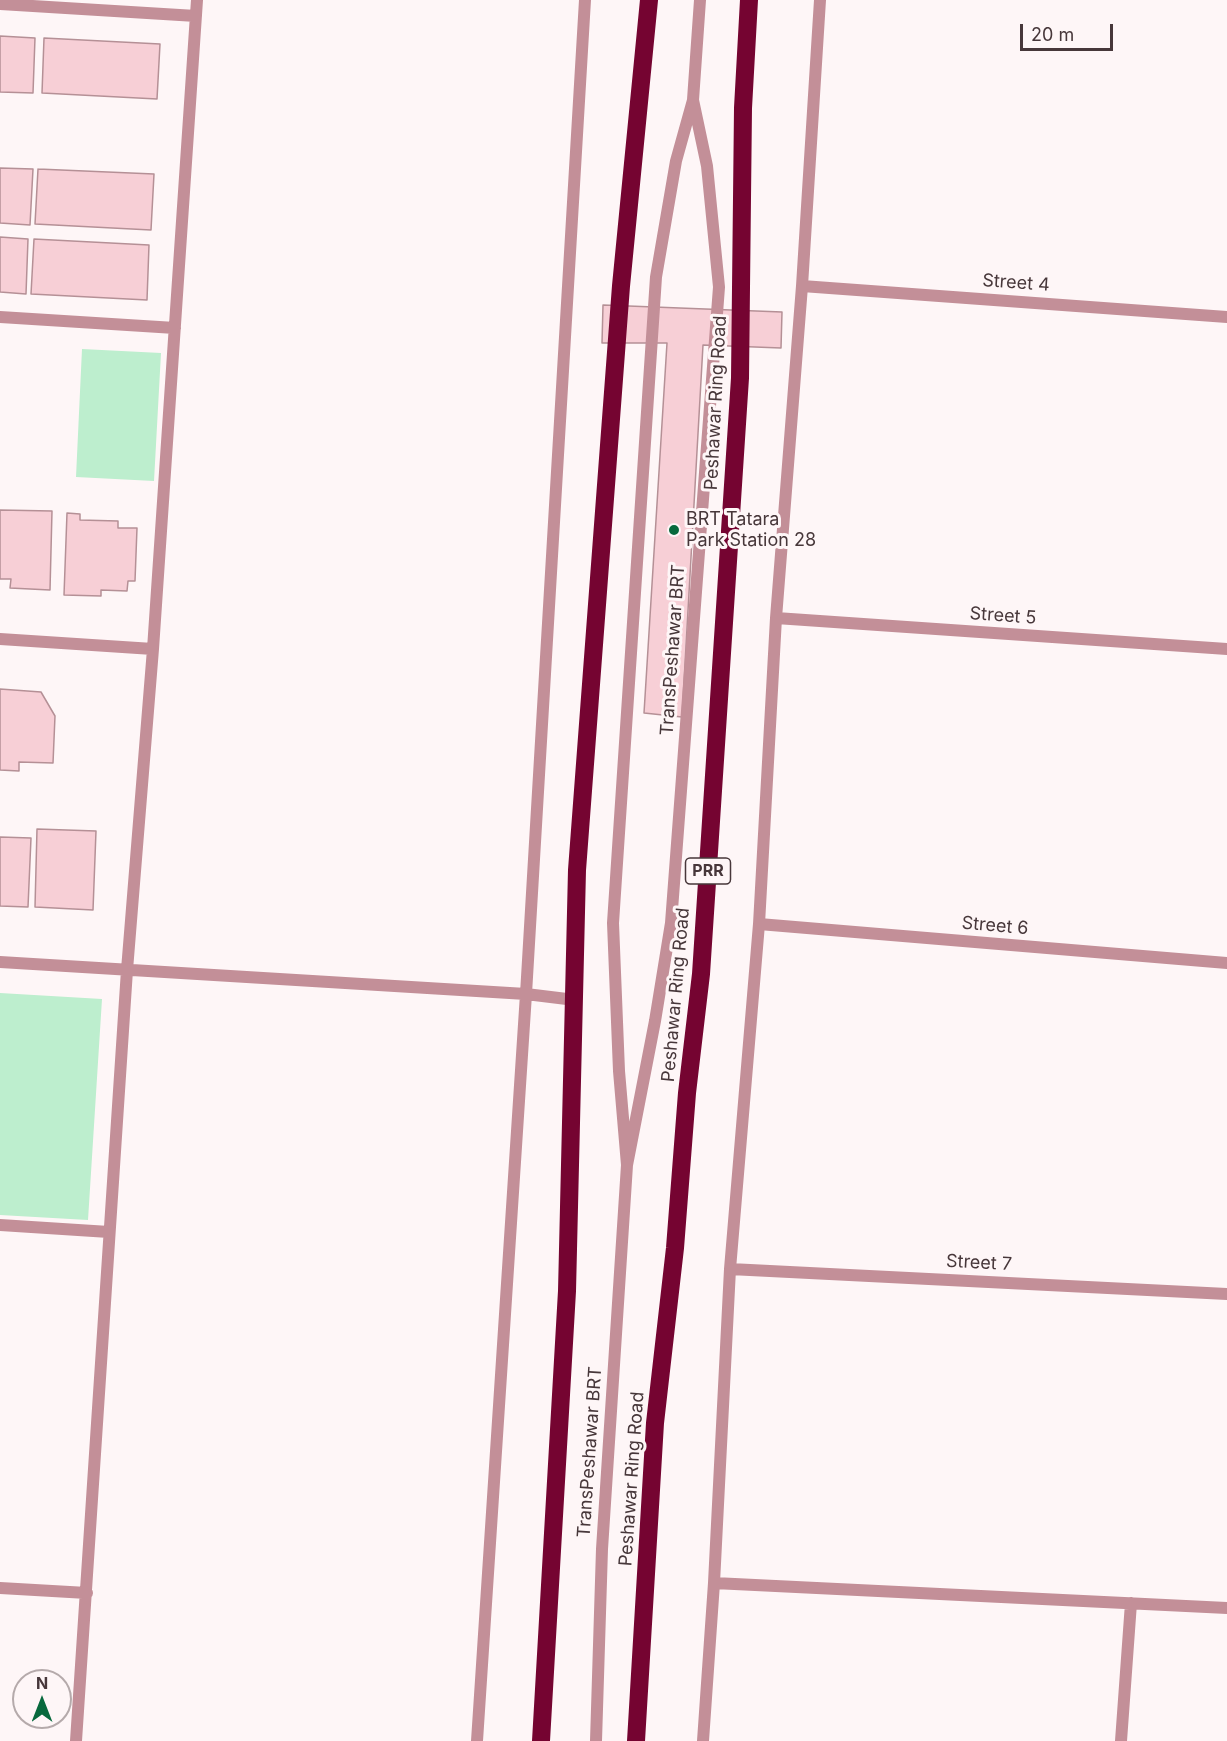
<!DOCTYPE html>
<html>
<head>
<meta charset="utf-8">
<style>
  body { margin:0 }
  #map { position:relative; width:1227px; height:1741px; overflow:hidden; background:#fef6f7; font-family:Inter,sans-serif }
  canvas { display:block }
  .north { position:absolute; left:12px; top:1669px; width:60px; height:60px; box-sizing:border-box; background:#fef6f7; border:2px solid #b5aaab; border-radius:50%; rotate:0deg; font-size:16px; font-weight:700; line-height:24px; text-align:center; color:#47373a }
  .north::after { content:''; display:block; margin:auto; width:21px; height:27px; background:#08693d; clip-path:polygon(50% 0,100% 100%,50% 72%,0 100%) }
  .scale { position:absolute; left:1020px; top:24px; width:93px; height:27px; box-sizing:border-box; border:3px solid #47373a; border-top:0; padding-left:8px; font-size:18px; line-height:21px; white-space:nowrap; color:#47373a; -webkit-text-stroke:4px #fef6f7; paint-order:stroke }
</style>
</head>
<body>
<div id="map">
<canvas width="1227" height="1741"></canvas>
<div class="north">N</div>
<div class="scale">20 m</div>
</div>
<script>
const context = document.querySelector('canvas').getContext('2d');
context.lineJoin = 'round';
function fillPath(path, color) { context.fillStyle = color; context.fill(path, 'evenodd'); }
const poly = rows => new Path2D(rows.map(r => 'M' + r).join(''));
function stroke(path, color, width, dash) { context.strokeStyle = color; context.lineWidth = width; context.lineCap = dash ? 'butt' : 'round'; context.setLineDash(dash || []); context.stroke(path); }
function write(font, color, halo, rows, align = 'center') {
  context.font = font + ' Inter,sans-serif'; context.lineWidth = 6; context.setLineDash([]); context.textBaseline = 'middle'; context.strokeStyle = halo; context.fillStyle = color; for (const [text, x, y, turn = 0] of rows) {
    context.save(); context.translate(x, y); context.rotate((+turn || 0) * Math.PI / 180); context.textAlign = isNaN(turn) ? turn : align; if (halo) context.strokeText(text, 0, 0); context.fillText(text, 0, 0); context.restore();
  }
}
fillPath(poly([
  [82,349,161,353,154,481,76,477],
  [0,993,102,999,88,1220,0,1215]
]), '#bdeece');
const building = poly([
  [0,36,35,38,33,93,0,92,0,36],
  [44,38,160,44,157,99,42,93,44,38],
  [0,168,33,169,30,225,0,223,0,168],
  [38,169,154,174,151,230,35,224,38,169],
  [0,237,28,239,26,294,0,292,0,237],
  [34,239,149,245,147,300,31,294,34,239],
  [603,305,782,312,781,348,703,345,682,717,644,713,667,343,602,343,603,305],
  [0,510,52,511,50,590,10,588,11,579,0,579,0,510],
  [67,513,80,514,80,520,118,521,118,528,137,528,135,581,128,581,127,591,101,590,101,596,64,595,67,513],
  [0,689,41,692,55,716,53,763,19,762,19,771,0,770,0,689],
  [37,829,96,831,93,910,35,907,37,829],
  [0,837,31,838,28,907,0,906,0,837]
]);
fillPath(building, '#f7cfd6');
stroke(building, '#b59096', 1.5);
stroke(poly([
  [693,100,707,166,719,287,671,923,655,1021,627,1165,619,1071,613,923,656,277,676,161,693,100,700,0],
  [596,1741,602,1549,627,1165]
]), '#c38f98', 12);
stroke(poly([
  [0,4,196,16],
  [802,286,1227,317],
  [0,317,175,328],
  [776,618,1227,649],
  [0,639,153,649],
  [759,924,1227,963],
  [0,962,526,994,575,1000],
  [0,1225,109,1232],
  [730,1269,1227,1294],
  [714,1583,1227,1608],
  [0,1588,87,1593],
  [76,1741,127,970,153,649,197,0],
  [477,1741,526,994,585,0],
  [703,1741,714,1583,730,1269,759,924,776,618,802,286,820,0],
  [1121,1741,1131,1603]
]), '#c38f98', 12);
stroke(poly([
  [541,1741,567,1291,577,870,621,286,649,0],
  [636,1741,655,1423,675,1248,687,1093,701,974,740,378,743,108,749,0]
]), '#750431', 18);
for (const [x, y, r, color] of [
  [674,530,6,"#08693d"]
]) { const dot = new Path2D(); dot.arc(x, y, r, 0, 2 * Math.PI); context.fillStyle = color; context.fill(dot); stroke(dot, '#fef6f7', 2); }
for (const [x, y, w] of [
  [708,871,45]
]) { const box = new Path2D(); box.roundRect(x - w / 2, y - 13, w, 26, 4.5); context.fillStyle = '#fef6f7'; context.fill(box); stroke(box, '#47373a', 1.5); }
write('bold 16px', '#47373a', null, [
  ["PRR",708,871]
]);
write('18px', '#47373a', '#fef6f7', [
  ["Street 4",1016,283,4],
  ["Peshawar Ring Road",716,403,-87],
  ["Street 5",1003,616,4],
  ["TransPeshawar BRT",673,650,-86],
  ["Street 6",995,926,5],
  ["Peshawar Ring Road",676,995,-85],
  ["Street 7",979,1263,3],
  ["TransPeshawar BRT",590,1452,-86],
  ["Peshawar Ring Road",632,1479,-86]
]);
write('18px', '#47373a', '#fef6f7', [
  ["BRT Tatara",686,520],
  ["Park Station 28",686,541]
], 'left');
</script>
</body>
</html>
